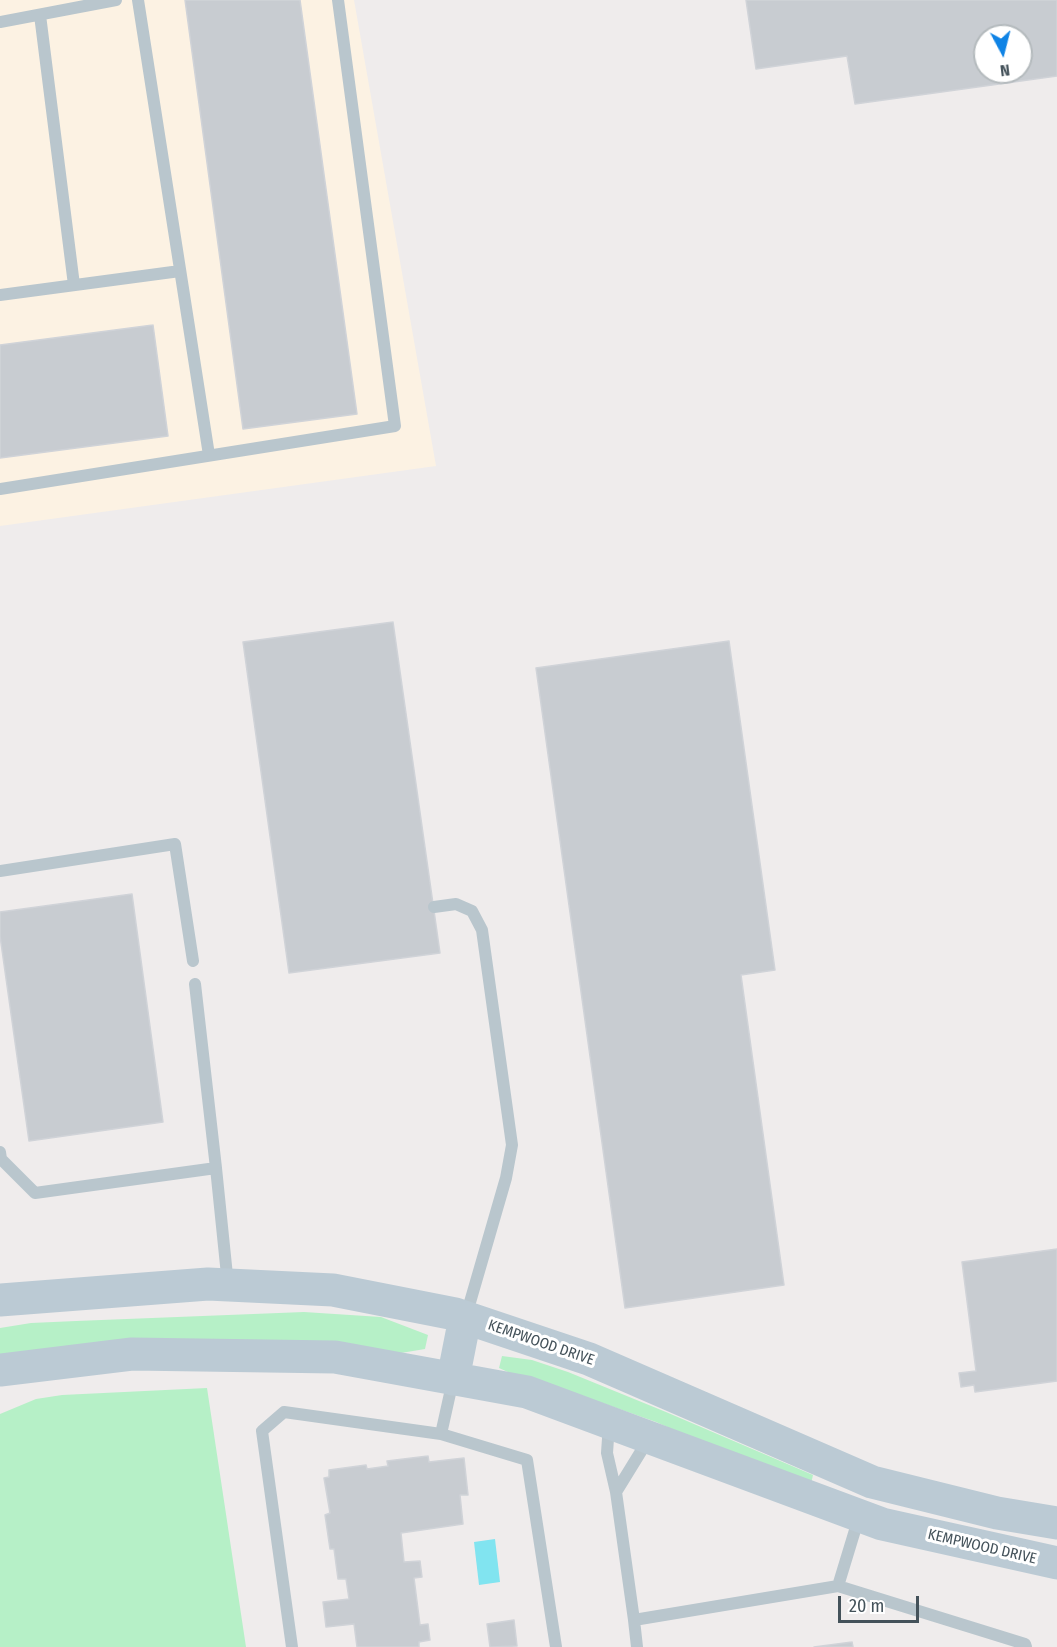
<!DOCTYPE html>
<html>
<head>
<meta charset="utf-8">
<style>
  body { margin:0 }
  #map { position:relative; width:1057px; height:1647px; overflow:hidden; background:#efecec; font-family:"Fira Sans Condensed",sans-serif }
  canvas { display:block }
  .north { position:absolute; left:973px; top:24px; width:60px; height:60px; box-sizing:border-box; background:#fff; border:2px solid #b4babd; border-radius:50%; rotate:173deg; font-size:16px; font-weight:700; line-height:24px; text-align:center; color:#44525a }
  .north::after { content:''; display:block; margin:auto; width:21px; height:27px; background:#0f83e5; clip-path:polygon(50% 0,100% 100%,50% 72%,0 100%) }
  .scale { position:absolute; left:838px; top:1596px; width:81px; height:27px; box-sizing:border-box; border:3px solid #44525a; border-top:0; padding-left:8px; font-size:18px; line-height:21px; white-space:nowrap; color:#44525a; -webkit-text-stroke:4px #fff; paint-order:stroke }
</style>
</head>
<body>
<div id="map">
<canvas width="1057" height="1647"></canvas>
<div class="north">N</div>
<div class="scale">20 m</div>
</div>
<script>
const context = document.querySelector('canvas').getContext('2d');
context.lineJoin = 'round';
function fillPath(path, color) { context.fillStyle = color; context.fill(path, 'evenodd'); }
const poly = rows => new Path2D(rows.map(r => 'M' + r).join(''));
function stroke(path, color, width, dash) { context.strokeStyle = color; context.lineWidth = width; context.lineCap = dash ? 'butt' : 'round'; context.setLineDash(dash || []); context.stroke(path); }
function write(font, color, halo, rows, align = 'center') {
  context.font = font + ' "Fira Sans Condensed",sans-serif'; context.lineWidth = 6; context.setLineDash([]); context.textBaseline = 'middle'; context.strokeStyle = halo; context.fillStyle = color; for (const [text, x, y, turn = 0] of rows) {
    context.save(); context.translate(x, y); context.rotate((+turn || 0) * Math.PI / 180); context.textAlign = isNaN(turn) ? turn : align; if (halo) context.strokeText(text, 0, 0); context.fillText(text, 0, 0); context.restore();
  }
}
fillPath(poly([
  [0,0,354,0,436,466,0,526]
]), '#fcf2e3');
fillPath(poly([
  [304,1312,381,1317,428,1335,425,1349,401,1353,0,1356,0,1328,31,1323,76,1321],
  [502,1356,532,1360,568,1372,666,1412,813,1475,811,1484,734,1457,656,1422,588,1398,532,1383,499,1368],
  [207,1388,246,1647,0,1647,0,1414,36,1399,62,1395]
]), '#b6f0c7');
fillPath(poly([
  [495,1539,500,1582,479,1585,474,1542]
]), '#81e4f0');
const building = poly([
  [185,0,300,0,357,414,243,429,185,0],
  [746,0,1057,0,1057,76,855,104,847,56,756,69,746,0],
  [985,36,1021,36,1021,72,985,72,985,36],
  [153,325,168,436,0,458,0,345,153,325],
  [393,622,440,953,289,973,243,642,393,622],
  [729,641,775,970,741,975,784,1285,625,1308,536,668,729,641],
  [132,894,163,1122,29,1141,0,936,0,912,132,894],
  [1057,1249,1057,1381,975,1392,974,1385,961,1387,959,1373,976,1371,962,1262,1057,1249],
  [428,1456,429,1462,464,1458,468,1495,460,1495,463,1524,401,1533,404,1562,420,1561,422,1577,414,1578,420,1625,428,1624,430,1640,419,1642,419,1647,357,1647,354,1624,326,1627,323,1602,349,1599,346,1579,338,1579,334,1549,330,1549,325,1515,330,1513,324,1478,329,1477,329,1470,366,1465,367,1469,388,1466,387,1461,428,1456],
  [514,1620,517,1646,490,1647,487,1624,514,1620],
  [852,1642,853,1647,814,1647,852,1642]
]);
fillPath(building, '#c8ccd1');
stroke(building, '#d0d3d8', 1.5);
stroke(poly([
  [138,0,209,455],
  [40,15,74,285],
  [0,22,116,0],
  [0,295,180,271],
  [0,489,395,426,338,0],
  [0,871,175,844,193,961],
  [434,907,456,904,472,911,482,930,512,1145,506,1178,466,1316],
  [195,984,216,1168],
  [0,1152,1,1159,35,1193,216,1168,228,1285],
  [609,1424,607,1453,616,1492,634,1620,838,1586,859,1517],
  [441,1434,453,1380],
  [616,1492,648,1440],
  [838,1586,1025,1644,1026,1647],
  [634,1620,637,1647],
  [292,1647,262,1431,284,1412,441,1434,527,1460,556,1647]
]), '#b9c6cd', 12);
stroke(poly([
  [0,1300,208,1284,333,1290,455,1314,589,1359,872,1482,997,1513,1057,1523],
  [0,1370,132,1354,335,1357,527,1392,882,1524,1057,1563],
  [453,1379,465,1318]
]), '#bbcad4', 33);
write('15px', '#44525a', '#fff', [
  ["KEMPWOOD DRIVE",541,1343,19],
  ["KEMPWOOD DRIVE",982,1547,13]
]);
</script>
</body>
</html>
